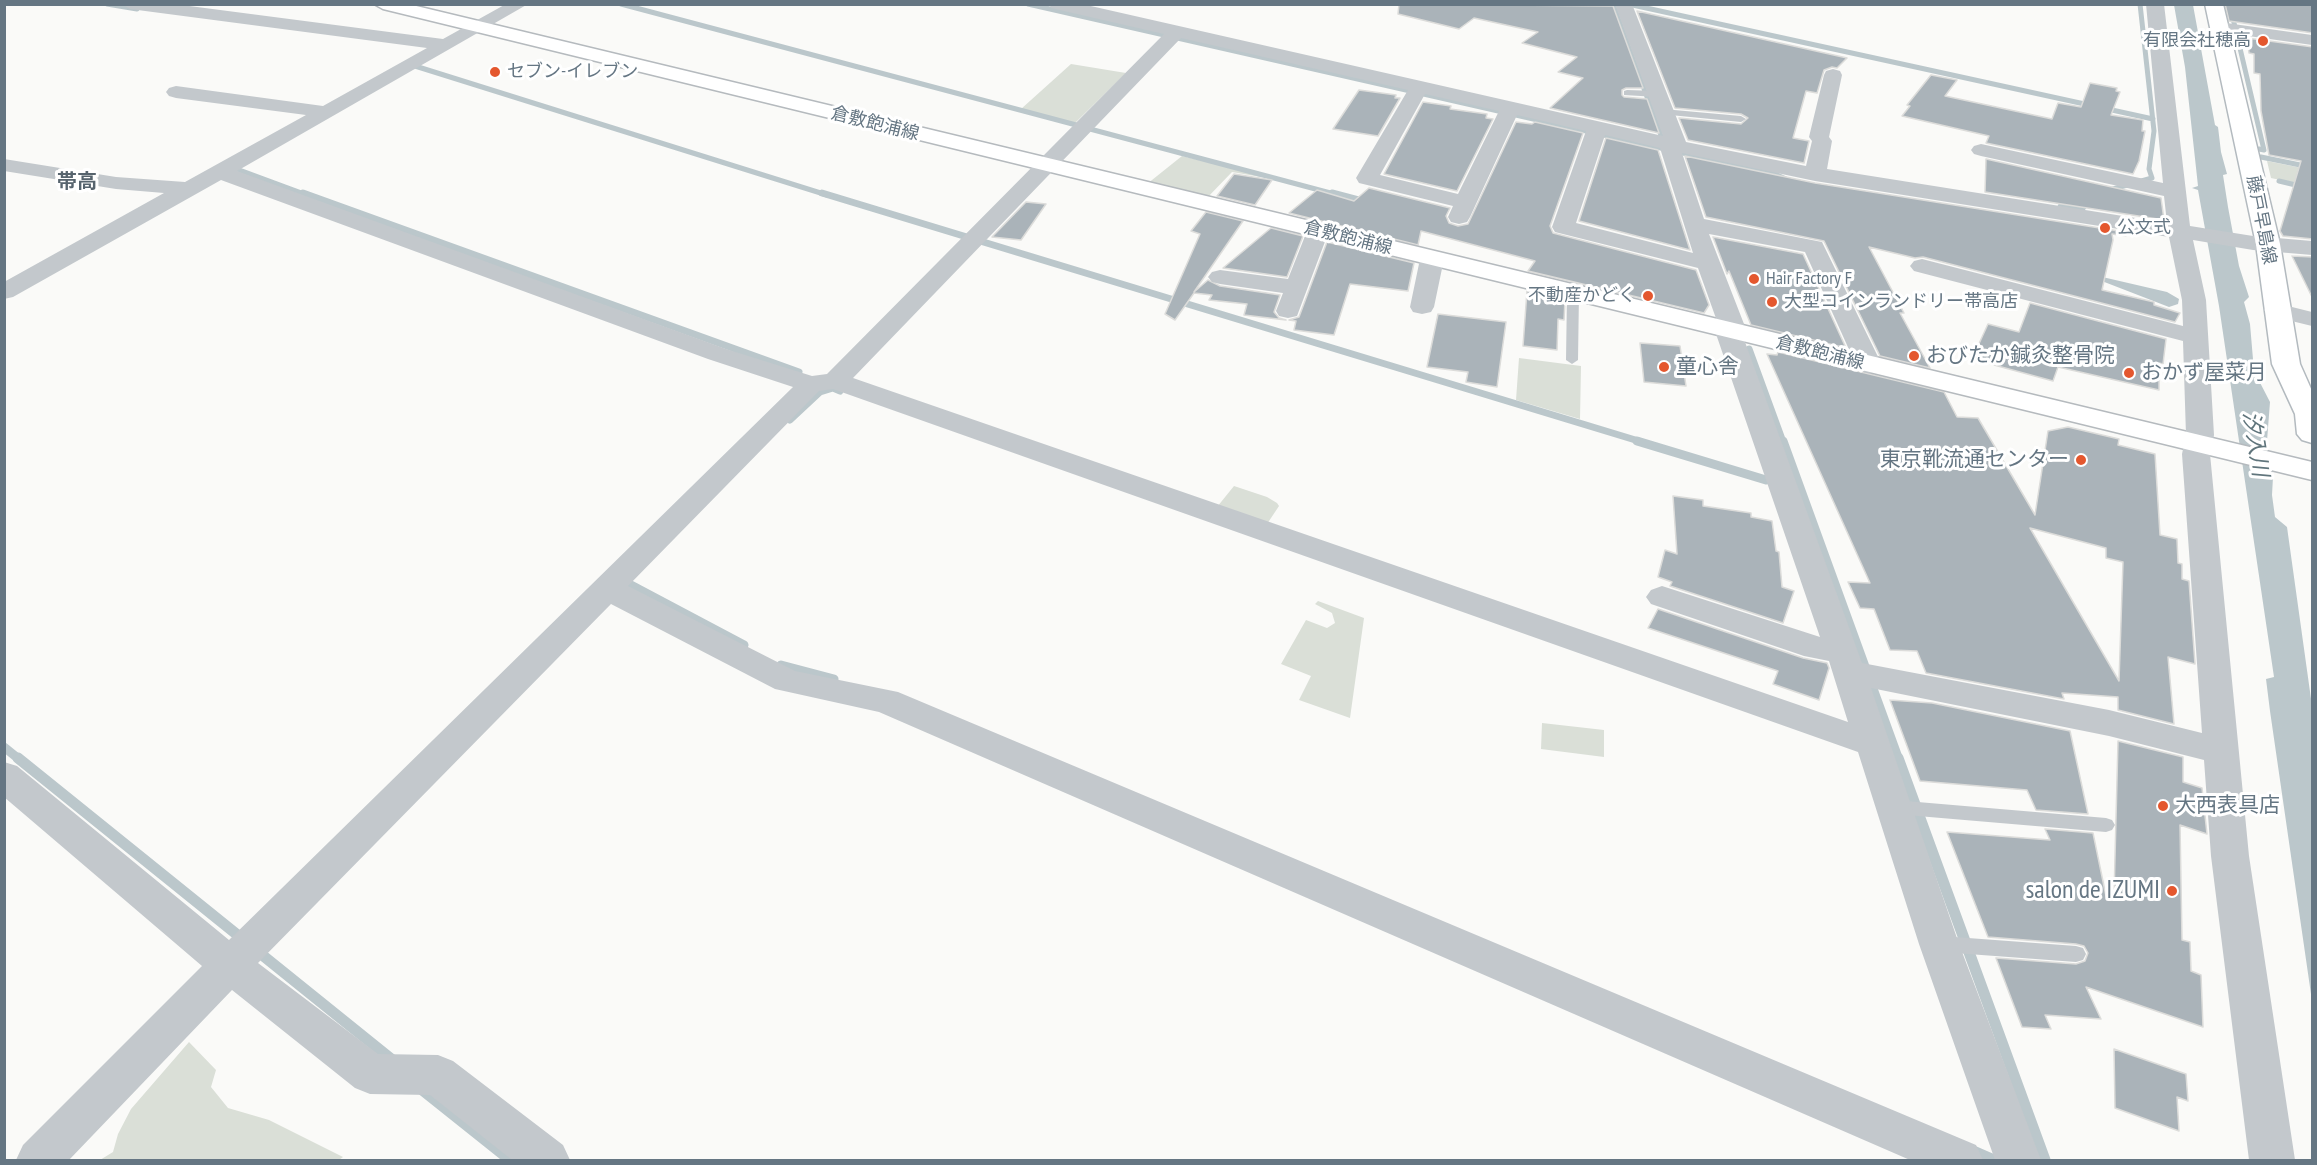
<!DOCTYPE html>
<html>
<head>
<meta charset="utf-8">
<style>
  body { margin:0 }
  #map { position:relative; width:2317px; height:1165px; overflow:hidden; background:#fafaf8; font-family:"PT Sans Narrow",sans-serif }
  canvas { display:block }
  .frame { position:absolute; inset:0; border:6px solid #657683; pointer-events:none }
</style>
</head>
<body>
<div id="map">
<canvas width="2317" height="1165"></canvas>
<div class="frame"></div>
</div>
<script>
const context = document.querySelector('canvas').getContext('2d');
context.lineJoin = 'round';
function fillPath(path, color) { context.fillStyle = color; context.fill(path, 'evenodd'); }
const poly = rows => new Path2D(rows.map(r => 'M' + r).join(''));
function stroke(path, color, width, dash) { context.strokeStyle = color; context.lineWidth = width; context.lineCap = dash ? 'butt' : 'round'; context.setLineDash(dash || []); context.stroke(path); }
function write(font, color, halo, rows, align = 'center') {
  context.font = font + ' "PT Sans Narrow","Noto Sans JP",sans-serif'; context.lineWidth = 6; context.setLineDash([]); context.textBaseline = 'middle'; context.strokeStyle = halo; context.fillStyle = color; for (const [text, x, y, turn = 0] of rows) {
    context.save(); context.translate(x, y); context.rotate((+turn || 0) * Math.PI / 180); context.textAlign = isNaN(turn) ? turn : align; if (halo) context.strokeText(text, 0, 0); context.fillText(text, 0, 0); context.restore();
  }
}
fillPath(poly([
  [1071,64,1126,73,1075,123,1021,109],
  [1182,156,1284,181,1232,172,1206,199,1147,184],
  [2267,161,2312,170,2312,187,2271,178],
  [1519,358,1581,366,1580,419,1516,400],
  [1234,486,1267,497,1277,503,1279,506,1267,524,1217,507],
  [1318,601,1364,618,1350,718,1299,700,1311,676,1281,664,1306,620,1327,628,1335,623,1332,613,1315,604],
  [1542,723,1604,730,1604,757,1541,749],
  [189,1042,216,1070,211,1087,228,1108,269,1120,343,1157,339,1160,100,1160,113,1152,118,1134,131,1109]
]), '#dadfd7');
fillPath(poly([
  [2174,5,2193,5,2215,125,2218,127,2221,152,2227,174,2223,175,2228,207,2239,266,2249,297,2244,302,2250,324,2254,371,2270,402,2267,441,2273,477,2272,495,2275,517,2287,527,2312,706,2312,1001,2270,711,2266,679,2274,677,2219,306,2198,190,2192,188,2198,186,2185,67],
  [2098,276,2167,292,2179,299,2178,304,2169,307,2094,278]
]), '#bbc7cb');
stroke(poly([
  [107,4,137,9],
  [621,4,1080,126],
  [1028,4,1775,174,1788,180],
  [1613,4,1662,138],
  [1628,4,2153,119],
  [2231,10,2264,150,2259,149],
  [415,66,827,195],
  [1090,129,1338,195],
  [2261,157,2310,167],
  [234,168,307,195],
  [2279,181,2304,187],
  [2106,191,2152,178,2149,169,2154,131,2140,4]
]), '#bbc7cb', 5);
stroke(poly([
  [303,193,799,372],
  [822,193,1642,442],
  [1332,193,1366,202],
  [2061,207,2082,208,2089,200],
  [1749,349,1783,442],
  [790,420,820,392,833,388,840,391]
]), '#bbc7cb', 7);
stroke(poly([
  [1637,441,1766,480],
  [1783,441,1899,760],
  [627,583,744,645],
  [781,665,834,679],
  [4,747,20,760]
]), '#bbc7cb', 9);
stroke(poly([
  [18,758,245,941],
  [1898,758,2045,1160],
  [256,950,395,1062],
  [421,1089,510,1160],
  [1971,1150,1994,1160,2005,1160]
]), '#bbc7cb', 11);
const building = poly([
  [1399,4,1613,6,1643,88,1626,88,1622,90,1622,95,1624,97,1647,99,1659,133,1550,108,1583,78,1558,72,1577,57,1522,43,1538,32,1474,18,1459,29,1398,14,1399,4],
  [2225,4,2313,4,2313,33,2229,21,2225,4],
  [1637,11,1847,58,1837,68,1832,67,1824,70,1817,93,1806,91,1793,138,1809,141,1804,163,1688,140,1679,118,1741,124,1748,118,1741,114,1675,108,1637,11],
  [2247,38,2313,47,2313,239,2283,236,2280,231,2301,161,2269,155,2261,111,2260,74,2254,73,2254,54,2249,53,2247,38],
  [1931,75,1957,80,1945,96,2052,119,2058,103,2081,107,2090,83,2117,88,2116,91,2120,92,2111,115,2143,120,2142,131,2145,131,2139,161,2133,174,1986,143,1989,136,1902,116,1910,106,1907,105,1931,75],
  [1359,90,1396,95,1395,98,1400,98,1378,136,1333,129,1359,90],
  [1423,102,1451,106,1450,109,1487,114,1486,118,1493,119,1457,191,1384,174,1423,102],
  [1516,122,1532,124,1535,122,1583,133,1550,226,1553,233,1696,270,1709,305,1704,313,1528,271,1535,261,1421,231,1418,245,1289,213,1317,190,1354,201,1369,188,1450,208,1446,216,1449,223,1458,226,1468,224,1516,122],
  [1606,138,1658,150,1690,250,1579,221,1606,138],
  [1685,156,1815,183,2125,232,2126,236,2112,234,2113,240,2102,290,2154,302,2154,305,2180,313,2175,322,1923,257,1915,258,1869,247,1904,313,1900,313,1930,368,1880,356,1824,241,1706,217,1685,156],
  [1986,159,2161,198,2164,220,1985,192,1986,159],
  [1234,174,1272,180,1255,205,1217,196,1234,174],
  [1026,202,1046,204,1021,240,992,237,1026,202],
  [1206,212,1243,221,1194,292,1208,280,1220,286,1280,295,1274,312,1279,318,1286,320,1244,315,1247,304,1209,300,1212,295,1194,293,1175,320,1165,314,1200,234,1191,231,1206,212],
  [1271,228,1303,236,1287,277,1223,268,1271,228],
  [1713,237,1803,254,1846,348,1751,325,1729,271,1727,274,1713,237],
  [1327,242,1414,263,1408,291,1350,284,1334,335,1294,330,1296,321,1289,320,1299,317,1327,242],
  [2292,256,2313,257,2313,299,2292,256],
  [1527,291,1565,300,1564,320,1558,319,1557,350,1523,346,1527,291],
  [2030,303,2166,339,2163,364,2159,363,2159,390,2058,367,2053,381,1972,359,1988,324,2019,332,2030,303],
  [1438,314,1506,322,1497,387,1466,382,1468,372,1427,367,1438,314],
  [1640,343,1680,346,1686,386,1644,382,1640,343],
  [1778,352,1944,392,1957,417,1978,418,2035,515,2048,431,2068,427,2119,439,2118,445,2155,454,2160,535,2177,539,2178,563,2182,564,2182,579,2189,581,2195,664,2168,657,2174,724,2118,710,2118,697,2062,693,2064,699,1926,673,1917,651,1890,650,1874,609,1860,608,1848,582,1870,583,1767,354,1777,355,1778,352],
  [2030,528,2106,548,2106,558,2123,562,2119,681,2030,528],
  [1673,496,1703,500,1703,506,1751,513,1751,517,1772,521,1776,551,1779,552,1782,587,1794,591,1783,623,1670,586,1672,582,1658,577,1665,550,1677,554,1673,496],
  [1658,609,1803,658,1827,663,1829,668,1819,700,1773,684,1778,671,1648,628,1658,609],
  [1890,700,1932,703,2070,731,2088,814,2036,810,2027,790,1920,781,1890,700],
  [2118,741,2183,757,2183,782,2202,788,2207,834,2180,825,2182,940,2190,942,2191,971,2201,975,2203,1027,2086,987,2101,1019,2045,1015,2051,1029,2022,1027,1996,958,2076,964,2085,961,2088,953,2084,946,2076,944,1988,937,1947,832,2050,840,2045,829,2093,833,2106,896,2114,896,2118,741],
  [2114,1049,2186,1074,2188,1101,2177,1097,2179,1131,2115,1108,2114,1049]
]);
fillPath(building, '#aab3b9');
stroke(building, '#dcdcda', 1.5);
const secondary = poly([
  [2205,4,2223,4,2280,244,2300,364,2312,391,2312,443,2302,440,2297,434,2295,414,2272,364,2256,244,2205,4]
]);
const primary = poly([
  [374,4,408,4,2312,462,2312,480,383,9,374,4]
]);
stroke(secondary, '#b3babf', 3);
stroke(primary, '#b5babe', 3);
fillPath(poly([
  [1627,90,1657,91,1662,94,1657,97,1624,95,1624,91,1627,90],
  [1663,109,1741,116,1746,119,1741,122,1660,114,1658,112,1663,109],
  [1573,290,1579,293,1578,360,1572,364,1566,360,1567,293,1573,290],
  [1894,800,2106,818,2112,820,2115,825,2112,830,2106,832,1894,814,1888,812,1885,807,1888,802,1894,800],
  [1941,936,2076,946,2083,948,2086,954,2083,960,2076,962,1941,952,1934,950,1931,944,1934,938,1941,936]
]), '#c3c8cc');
fillPath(poly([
  [122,4,174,4,443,39,506,4,528,4,237,171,726,349,812,376,827,374,1164,34,1051,8,1049,4,1082,4,1663,136,1615,4,1632,4,1686,142,1806,166,1812,141,1809,137,1824,75,1826,71,1833,69,1840,71,1842,75,1829,137,1832,141,1827,169,2167,223,2164,196,1981,156,1974,154,1971,150,1974,146,1981,144,2163,183,2146,4,2164,4,2190,226,2253,236,2312,241,2312,255,2253,250,2193,240,2206,300,2214,435,2210,454,2249,856,2295,1160,2249,1160,2211,856,2204,760,2109,736,1871,688,1959,944,2041,1160,1995,1160,1919,944,1858,752,833,389,819,391,628,586,795,671,898,692,1976,1145,1983,1160,1910,1160,879,712,775,689,611,604,258,963,378,1054,438,1055,453,1061,563,1145,570,1160,512,1160,430,1095,370,1094,355,1088,232,990,69,1160,16,1160,23,1145,202,966,4,797,4,762,17,766,229,940,793,387,708,359,221,180,13,297,4,299,4,282,164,193,116,189,4,171,4,159,116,177,185,182,306,115,176,98,169,96,166,92,169,88,176,86,323,106,427,48,130,9,122,4],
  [1181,38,1408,90,1356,178,1359,183,1453,206,1448,217,1451,222,1459,224,1467,222,1470,217,1517,115,1586,131,1552,227,1555,232,1698,268,1718,324,1715,331,1820,637,1662,586,1651,590,1646,597,1651,604,1804,656,1829,661,1848,722,853,378,1181,38],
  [1425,94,1499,111,1458,194,1380,175,1425,94],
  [1605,135,1660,148,1693,253,1576,223,1605,135],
  [1682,153,1815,181,2169,237,2182,300,2183,326,1922,259,1914,261,1910,266,1914,271,2183,341,2186,435,2182,454,2202,733,2109,710,1862,663,1741,331,1744,324,1709,234,1805,252,1856,365,1860,371,1869,373,1878,371,1882,365,1822,242,1704,219,1682,153],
  [2219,22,2312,35,2312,45,2213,31,2210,27,2213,23,2219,22],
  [1318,224,1326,226,1329,231,1297,316,1288,318,1279,316,1276,311,1283,293,1220,284,1212,282,1208,277,1212,272,1220,270,1288,279,1307,231,1310,226,1318,224],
  [1432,252,1440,254,1444,259,1434,307,1431,312,1422,314,1413,312,1410,307,1420,259,1424,254,1432,252],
  [2276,303,2312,312,2312,326,2267,315,2264,310,2267,305,2276,303]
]), '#c3c8cc');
fillPath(secondary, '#fff');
fillPath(primary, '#fff');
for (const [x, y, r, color] of [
  [2263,41,6,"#e4572e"],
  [495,72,6,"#e4572e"],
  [2105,228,6,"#e4572e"],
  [1754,279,6,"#e4572e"],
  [1648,296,6,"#e4572e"],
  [1772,302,6,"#e4572e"],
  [1914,356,6,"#e4572e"],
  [1664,367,6,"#e4572e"],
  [2129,373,6,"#e4572e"],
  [2081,460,6,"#e4572e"],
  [2163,806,6,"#e4572e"],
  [2172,891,6,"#e4572e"]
]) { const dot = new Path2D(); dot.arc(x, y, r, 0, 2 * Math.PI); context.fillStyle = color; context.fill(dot); stroke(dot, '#fff', 2); }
write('18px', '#657683', '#fff', [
  ["有限会社穂高",2251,41,"right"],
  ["セブン-イレブン",507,72],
  ["公文式",2117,228],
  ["Hair Factory F",1766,279],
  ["不動産かどく",1636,296,"right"],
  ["大型コインランドリー帯高店",1784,302]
], 'left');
write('18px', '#657683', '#fff', [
  ["倉敷飽浦線",875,124,14],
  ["藤戸早島線",2261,220,79],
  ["倉敷飽浦線",1348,238,14],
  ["倉敷飽浦線",1820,353,14]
]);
write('bold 20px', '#57646e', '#fff', [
  ["帯高",77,182]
]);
write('21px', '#657683', '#fff', [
  ["おびたか鍼灸整骨院",1926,356],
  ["童心舎",1676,367],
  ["おかず屋菜月",2141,373],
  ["東京靴流通センター",2069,460,"right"],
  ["大西表具店",2175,806]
], 'left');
write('italic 22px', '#60757c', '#fff', [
  ["汐入川",2255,444,81]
]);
write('26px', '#657683', '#fff', [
  ["salon de IZUMI",2160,891]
], 'right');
</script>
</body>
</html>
